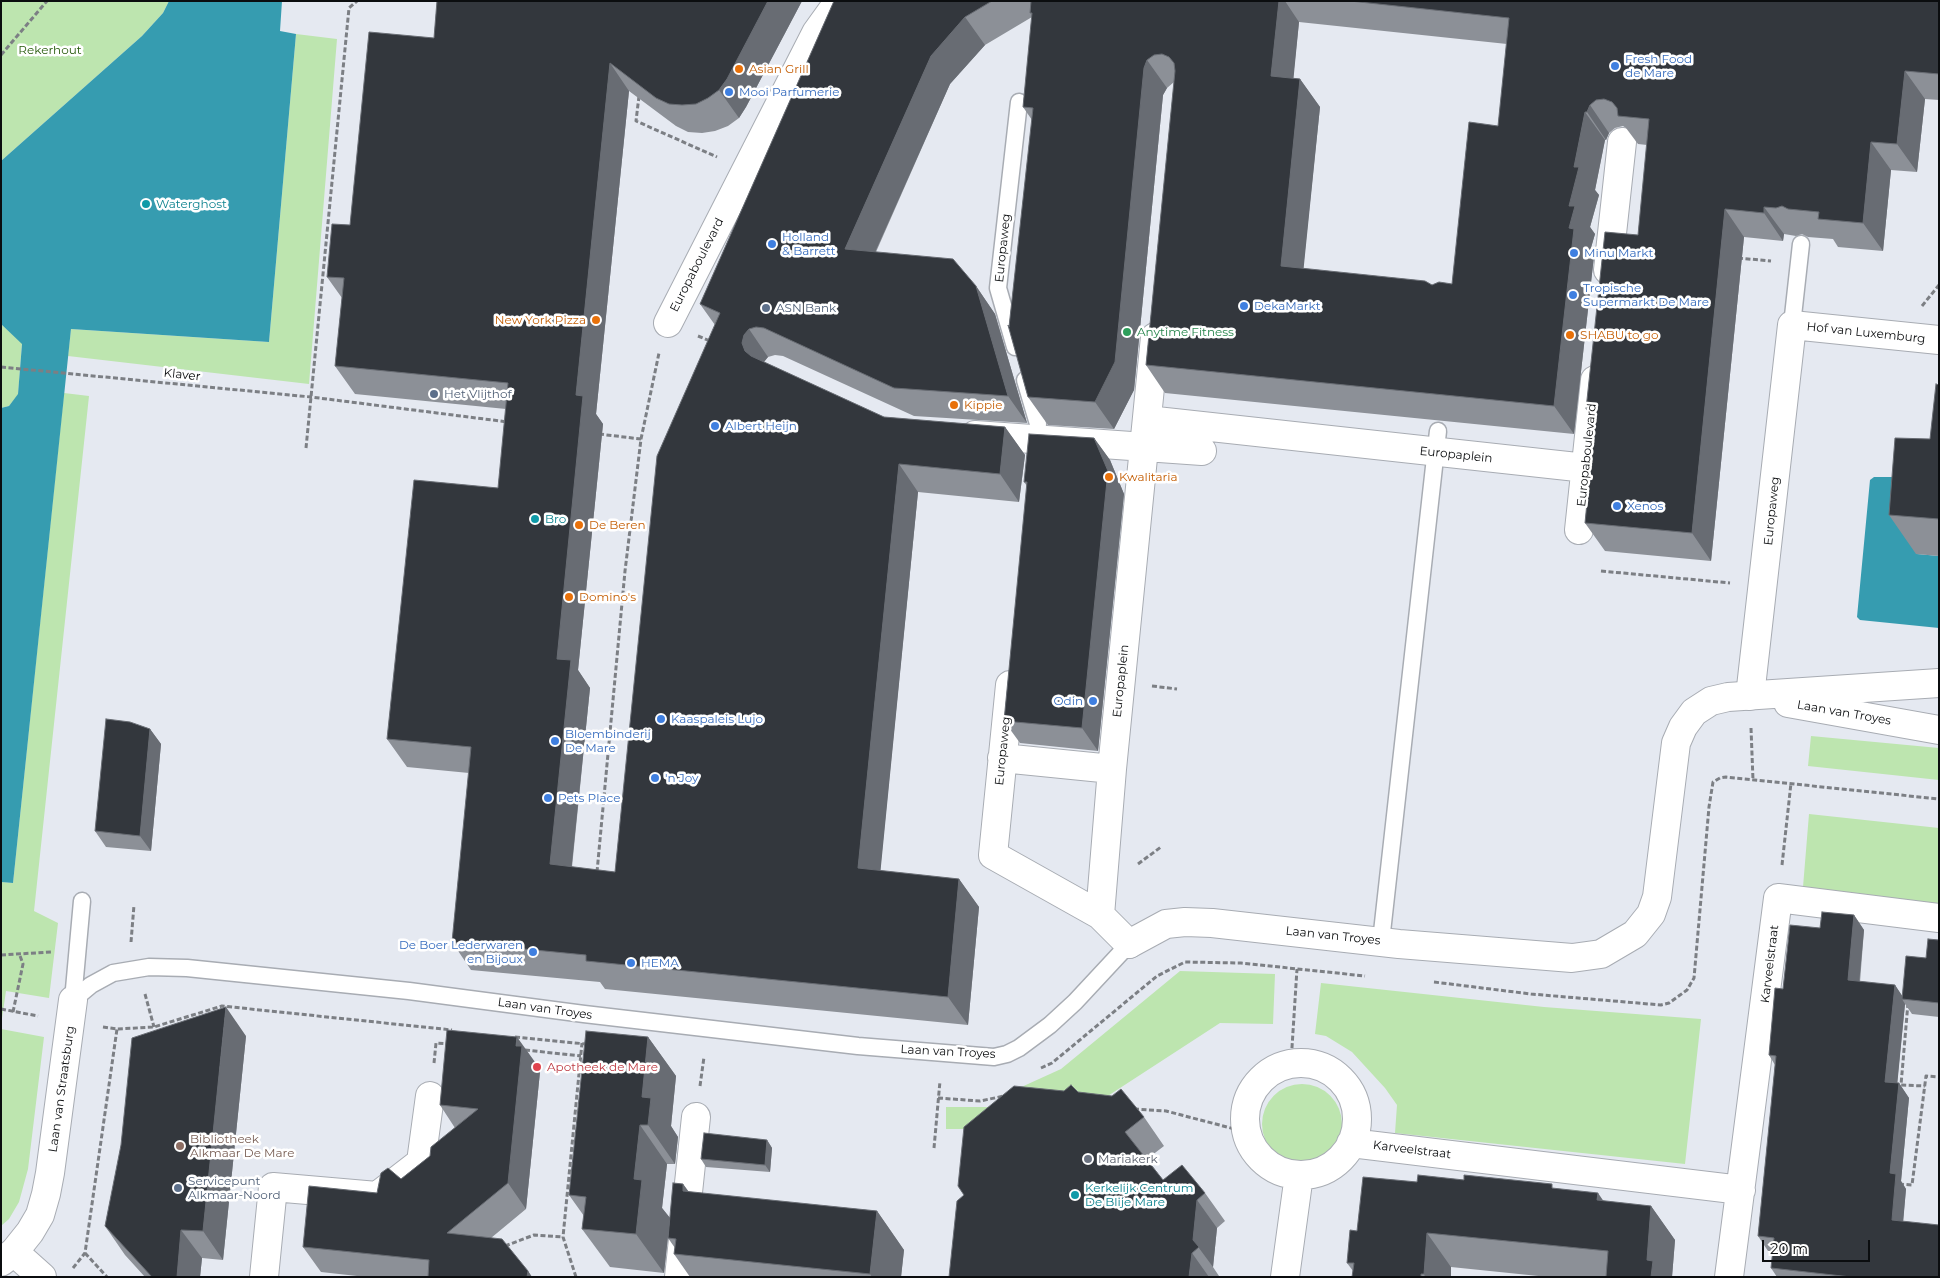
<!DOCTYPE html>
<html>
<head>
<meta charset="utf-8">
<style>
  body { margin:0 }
  #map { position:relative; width:1940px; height:1278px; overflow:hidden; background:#e5e9f1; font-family:Montserrat,sans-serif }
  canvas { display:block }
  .frame { position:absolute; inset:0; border:2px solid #0b0d0f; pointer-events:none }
  .scale { position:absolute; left:1762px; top:1240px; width:108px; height:22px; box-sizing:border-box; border:2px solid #0b0d0f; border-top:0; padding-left:6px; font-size:15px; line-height:18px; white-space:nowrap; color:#0b0d0f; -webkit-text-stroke:4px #fff; paint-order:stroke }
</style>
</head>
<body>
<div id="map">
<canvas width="1940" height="1278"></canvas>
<div class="frame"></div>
<div class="scale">20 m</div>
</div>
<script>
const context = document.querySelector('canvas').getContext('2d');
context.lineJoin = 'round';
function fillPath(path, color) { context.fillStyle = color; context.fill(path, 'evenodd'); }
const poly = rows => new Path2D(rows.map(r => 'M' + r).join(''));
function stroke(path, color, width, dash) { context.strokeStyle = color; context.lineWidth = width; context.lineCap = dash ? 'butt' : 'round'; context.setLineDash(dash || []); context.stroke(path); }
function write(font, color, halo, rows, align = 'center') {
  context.font = font + ' Montserrat,sans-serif'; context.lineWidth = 5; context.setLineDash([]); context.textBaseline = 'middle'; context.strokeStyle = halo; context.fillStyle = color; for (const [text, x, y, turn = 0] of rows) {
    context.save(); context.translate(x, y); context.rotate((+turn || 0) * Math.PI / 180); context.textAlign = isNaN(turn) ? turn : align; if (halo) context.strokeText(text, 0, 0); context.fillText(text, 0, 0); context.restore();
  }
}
fillPath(poly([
  [1,1,169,1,163,13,142,36,1,161],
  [296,34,337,39,309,384,68,356,71,329,269,342],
  [1,324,22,343,18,395,9,406,1,408],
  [64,393,89,396,34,911,58,923,49,998,6,991,1,1025,1,882,13,883],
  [1811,736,1939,748,1939,780,1808,766],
  [1809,814,1939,828,1939,906,1803,887],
  [1180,971,1275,974,1273,1024,1220,1023,1080,1114,1017,1089,1061,1069],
  [1321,983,1544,1007,1701,1019,1685,1164,1395,1133,1397,1105,1385,1088,1352,1052,1326,1036,1315,1034],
  [1,1029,44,1037,28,1169,19,1202,9,1219,1,1226],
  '1262 1124a40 40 0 1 1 80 0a40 40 0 1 1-80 0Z',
  [946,1107,990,1107,998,1129,946,1129]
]), '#bde5af');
fillPath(poly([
  [169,1,282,1,280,31,296,34,269,342,71,329,13,883,1,882,1,408,9,406,18,394,22,344,1,324,1,161,142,36,163,13],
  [1874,477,1922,477,1917,554,1939,556,1939,628,1860,620,1857,617,1870,480]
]), '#369cb0');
const lane = poly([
  [1792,325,1801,244],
  [1015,347,998,288,1019,102],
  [1025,380,1038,424,1036,446],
  [1381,941,1438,431],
  [73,1000,91,985,113,973,149,967,187,968,409,991,584,1014,858,1046,994,1057,1007,1054,1019,1048,1050,1025,1075,1002,1129,944],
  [73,1000,82,901]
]);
const street = poly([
  [1608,270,1622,142],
  [668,323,816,33,839,1],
  [1147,420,1586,468],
  [975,435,1202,451],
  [1579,530,1595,380],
  [1010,685,993,855,1100,915,1129,944],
  [1750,696,1792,325,1939,340],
  [1002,758,1112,769],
  [1100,915,1112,769,1155,337],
  '1245 1119a56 56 0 1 1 112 0a56 56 0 1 1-112 0Z',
  [1351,1143,1741,1190],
  [14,1252,42,1277],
  [264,1277,273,1187,377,1196,421,1162,430,1096],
  [679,1277,696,1117],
  [1285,1277,1299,1175],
  [1729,1277,1778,898,1939,918]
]);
const secondary = poly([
  [1788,703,1939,730],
  [1129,944,1166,924,1185,922,1212,923,1399,944,1572,958,1601,954,1635,934,1651,914,1657,897,1676,743,1683,727,1694,712,1711,701,1728,697,1939,683],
  [1,1262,14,1252,30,1232,40,1215,46,1194,50,1173,73,1000]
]);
stroke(lane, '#a8acb3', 19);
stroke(street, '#a8acb3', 30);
stroke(secondary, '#a8acb3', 30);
stroke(poly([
  [1,55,47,1],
  [639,96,636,121,717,157],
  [1738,258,1771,261],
  [1922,306,1939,285],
  [698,336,710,341],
  [1,367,311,397,508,422],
  [599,434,641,439],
  [306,448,349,8,357,1],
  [1601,571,1730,583],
  [1152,686,1177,689],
  [1751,728,1753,780],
  [1138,864,1161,847],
  [1782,865,1791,783],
  [597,872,625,571,641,439,659,353],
  [131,942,134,905],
  [1,955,51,952],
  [1434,982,1531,994,1661,1005,1669,1003,1687,990,1694,978,1709,807,1713,782,1720,778,1726,777,1939,799],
  [145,994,154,1027],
  [1908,1003,1901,1085,1925,1086],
  [1,1009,38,1016],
  [13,1012,23,964,19,953],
  [103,1027,117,1029,154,1027,222,1006,452,1030],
  [515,1037,586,1044],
  [525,1050,581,1056],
  [434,1063,436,1043,449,1044],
  [1291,1063,1297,969],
  [1041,1068,1052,1063,1157,976,1185,962,1241,963,1365,976],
  [700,1086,704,1057],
  [938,1098,980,1101,1004,1096],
  [1134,1109,1166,1111,1246,1132],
  [934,1148,940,1081],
  [1899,1184,1912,1185,1926,1076,1939,1077],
  [505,1246,534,1235,563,1237],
  [85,1253,107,1277],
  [73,1268,85,1253,117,1029],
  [576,1277,563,1237,582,1043]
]), '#7c7f84', 3, [5, 2.5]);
stroke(lane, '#fff', 16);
stroke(street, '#fff', 28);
stroke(secondary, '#fff', 28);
fillPath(poly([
  [437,1,802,1,746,107,739,118,728,126,715,131,702,133,688,132,676,126,629,91,596,414,603,424,578,670,590,688,572,867,615,872,715,325,700,304,834,1,1939,1,1939,100,1925,99,1917,172,1891,170,1883,251,1838,247,1833,239,1808,237,1802,234,1796,236,1784,234,1783,241,1744,237,1711,561,1605,551,1585,523,1595,423,1586,409,1638,235,1647,145,1638,144,1626,128,1623,126,1615,128,1609,133,1606,140,1605,140,1595,190,1599,195,1590,227,1595,234,1590,251,1594,256,1574,434,1165,393,1146,365,1174,82,1167,88,1163,95,1134,390,1114,429,1048,425,1028,397,1009,327,1032,120,1023,107,1032,17,985,45,950,84,876,252,976,286,995,314,1027,423,914,416,783,356,775,355,768,357,764,362,884,417,1005,427,1025,455,1019,502,918,492,880,871,959,879,979,907,968,1025,605,989,600,982,471,970,452,942,469,773,407,767,387,739,498,488,506,409,355,394,335,366,342,298,327,277,434,38],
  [1299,22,1507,44,1498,126,1452,284,1432,285,1303,269,1320,107,1300,79,1293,78],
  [1939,385,1939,556,1916,554,1889,515,1930,439],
  [1094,438,1110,460,1124,494,1098,751,1020,743,1004,721,1027,486,1024,482],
  [150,729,161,744,151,851,106,847,95,831],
  [1854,915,1864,930,1860,982,1895,985,1902,996,1926,958,1939,940,1939,1017,1912,1014,1905,1004,1897,1083,1899,1083,1909,1098,1901,1181,1906,1189,1903,1221,1939,1277,1777,1277,1771,1268,1773,1251,1768,1251,1758,1236,1775,1065,1769,1055,1783,989,1820,928],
  [246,1036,223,1260,202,1258,200,1277,145,1277,125,1255,105,1226],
  [648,1037,676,1076,671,1126,678,1137,675,1164,667,1164,662,1208,670,1218,664,1273,610,1267,582,1229,584,1216,569,1195],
  [535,1062,535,1064,540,1072,526,1209,491,1238,528,1271,532,1277,366,1277,321,1272,303,1247,377,1193,401,1179,430,1156,455,1128,440,1105],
  [1078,1092,1144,1117,1164,1146,1147,1159,1163,1180,1205,1193,1225,1221,1217,1228,1213,1267,1219,1276,1218,1277,949,1277,964,1195,958,1186],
  [767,1140,772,1148,770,1172,706,1167,701,1159],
  [1417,1182,1555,1189,1603,1201,1651,1206,1675,1240,1672,1277,1548,1277,1451,1267,1451,1277,1352,1277,1353,1271,1347,1263,1357,1231],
  [683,1184,689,1192,877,1211,904,1250,901,1277,690,1277,674,1254,675,1248,668,1238]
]), '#8c9097');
fillPath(poly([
  [768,1,802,1,746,107,739,118,719,90],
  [1279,1,1285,1,1299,22,1291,104,1271,76],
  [965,17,985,45,950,84,864,277,845,249,931,56],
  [1147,60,1167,88,1163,95,1134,390,1114,429,1095,402,1144,68],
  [610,63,629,91,596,414,603,424,578,670,590,688,569,892,550,864,557,659,576,395],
  [1905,71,1925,99,1917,172,1897,144],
  [1300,79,1320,107,1301,294,1281,266],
  [1590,105,1609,133,1606,140,1587,112],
  [1585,112,1605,140,1595,190,1599,195,1590,227,1595,234,1590,251,1594,256,1574,434,1554,406,1569,228,1569,206,1574,167],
  [1871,142,1891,170,1883,251,1863,223],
  [1764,207,1784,234,1783,241,1764,213],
  [1725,209,1744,237,1711,561,1692,533],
  [976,286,995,314,1027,423,1008,396],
  [749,329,768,357,763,363,761,371,745,351,742,343,744,335],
  [1005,427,1025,455,1019,502,1000,474],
  [1094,438,1110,460,1124,494,1098,751,1082,728],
  [899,464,918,492,878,896,858,868],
  [150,729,161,744,151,851,140,836],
  [959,879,979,907,968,1025,948,997],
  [1854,915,1864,930,1858,995,1848,980],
  [1895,985,1905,1000,1902,999,1905,1004,1896,1097,1885,1082],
  [226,1007,246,1036,223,1260,203,1231],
  [517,1037,535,1062,535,1064,540,1072,526,1209,508,1183,516,1046],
  [648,1037,676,1076,671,1126,678,1137,675,1164,648,1125,642,1097],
  [1899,1083,1909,1098,1901,1181,1906,1189,1902,1235,1892,1220,1890,1173],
  [640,1125,667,1164,662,1208,670,1218,664,1273,636,1234,634,1179],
  [767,1140,772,1148,770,1172,765,1165],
  [683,1184,710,1222,683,1191],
  [1598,1193,1622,1228,1597,1200],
  [1197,1200,1217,1228,1213,1267,1193,1240],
  [1651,1206,1675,1240,1672,1277,1651,1277,1647,1260],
  [877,1211,904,1250,901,1277,872,1277,870,1274],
  [181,1230,202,1258,200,1277,177,1277],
  [1427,1233,1451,1267,1451,1277,1425,1277,1424,1274],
  [1192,1253,1209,1277,1189,1277],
  [528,1271,532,1277,527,1277]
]), '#686c73');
const building = poly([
  [437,1,768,1,727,79,719,90,708,98,696,104,682,105,669,104,656,98,610,63,576,395,583,396,557,659,571,660,550,864,615,872,657,456,720,313,700,304,834,1,992,1,965,17,931,56,845,249,953,259,976,286,1008,396,894,388,764,328,756,327,749,329,744,335,742,343,745,351,751,356,884,417,1005,427,1000,474,899,464,858,868,959,879,948,997,586,961,586,955,452,942,471,747,387,739,414,480,498,488,508,383,335,366,344,278,327,277,332,224,350,225,369,32,434,38,437,1],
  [1031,1,1279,1,1271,76,1300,79,1281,266,1425,281,1432,285,1439,282,1452,284,1469,122,1498,126,1509,18,1350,1,1939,1,1939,74,1905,71,1897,144,1871,142,1863,223,1818,219,1819,212,1788,209,1782,206,1776,208,1764,207,1764,213,1725,209,1692,533,1585,523,1596,410,1586,409,1605,232,1638,235,1649,119,1618,116,1617,108,1612,102,1604,99,1596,100,1590,105,1587,112,1585,112,1574,167,1579,167,1569,206,1575,206,1569,228,1574,229,1554,406,1146,365,1175,71,1174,63,1169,57,1162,54,1154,55,1147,60,1144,68,1115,362,1095,402,1028,397,1008,325,1009,327,1033,108,1023,107,1032,13,1030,13,1031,1],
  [1936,384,1939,385,1939,519,1889,515,1895,438,1930,439,1936,384],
  [1029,434,1094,438,1108,471,1082,728,1004,721,1027,482,1024,482,1029,434],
  [106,719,130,722,150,729,140,836,95,831,106,719],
  [1822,912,1854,915,1848,980,1895,985,1885,1082,1899,1083,1890,1173,1896,1174,1892,1220,1939,1225,1939,1277,1851,1277,1771,1268,1774,1238,1758,1236,1776,1056,1769,1055,1775,988,1783,989,1790,925,1820,928,1822,912],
  [1928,939,1939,940,1939,1003,1902,999,1906,956,1926,958,1928,939],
  [226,1007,203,1231,181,1230,177,1277,152,1277,105,1226,121,1145,132,1038,226,1007],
  [447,1030,517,1037,516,1046,522,1046,508,1183,447,1233,502,1239,528,1271,527,1277,428,1277,429,1260,303,1247,309,1186,377,1193,381,1173,388,1168,401,1179,430,1156,431,1147,478,1109,440,1105,447,1030],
  [586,1031,648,1037,642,1097,651,1098,648,1125,640,1125,634,1179,642,1180,636,1234,582,1229,586,1197,569,1195,586,1031],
  [1071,1085,1078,1092,1112,1096,1121,1089,1144,1117,1125,1132,1163,1180,1182,1165,1205,1193,1197,1200,1193,1240,1199,1247,1192,1253,1189,1277,949,1277,957,1201,964,1195,958,1186,964,1127,1014,1086,1064,1091,1071,1085],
  [704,1133,767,1140,765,1165,701,1159,704,1133],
  [1418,1175,1464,1180,1464,1175,1552,1184,1552,1188,1598,1193,1597,1200,1651,1206,1647,1260,1653,1261,1651,1277,1606,1277,1608,1251,1427,1233,1424,1274,1421,1274,1421,1277,1352,1277,1354,1263,1347,1263,1350,1230,1357,1231,1363,1177,1417,1182,1418,1175],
  [673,1183,683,1184,683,1191,877,1211,870,1274,674,1254,676,1239,668,1238,673,1183]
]);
fillPath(building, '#33373d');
stroke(building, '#686c73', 1);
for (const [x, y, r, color] of [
  [1615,66,5,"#3f7fe0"],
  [739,69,5,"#e8710a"],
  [729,92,5,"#3f7fe0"],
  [146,204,5,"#0f9aa8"],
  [772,244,5,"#3f7fe0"],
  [1574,253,5,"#3f7fe0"],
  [1573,295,5,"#3f7fe0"],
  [1244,306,5,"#3f7fe0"],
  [766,308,5,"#5c6f8a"],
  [596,320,5,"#e8710a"],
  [1127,332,5,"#2e9e5b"],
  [1570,335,5,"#e8710a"],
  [434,394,5,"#5c6f8a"],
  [954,405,5,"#e8710a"],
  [715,426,5,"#3f7fe0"],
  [1109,477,5,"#e8710a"],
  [1617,506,5,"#3f7fe0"],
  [535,519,5,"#0f9aa8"],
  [579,525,5,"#e8710a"],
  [569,597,5,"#e8710a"],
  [1093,701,5,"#3f7fe0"],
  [661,719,5,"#3f7fe0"],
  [555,741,5,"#3f7fe0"],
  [655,778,5,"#3f7fe0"],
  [548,798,5,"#3f7fe0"],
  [533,952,5,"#3f7fe0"],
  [631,963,5,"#3f7fe0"],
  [537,1067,5,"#e0444e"],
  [180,1146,5,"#8d6e63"],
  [1088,1159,5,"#6b7280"],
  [178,1188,5,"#5c6f8a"],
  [1075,1195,5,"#0f9aa8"]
]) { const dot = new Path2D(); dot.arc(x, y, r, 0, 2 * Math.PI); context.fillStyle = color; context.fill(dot); stroke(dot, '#fff', 2); }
write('12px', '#255909', '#fff', [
  ["Rekerhout",50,50]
]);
write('12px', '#366cbe', '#fff', [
  ["Fresh Food",1625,59],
  ["de Mare",1625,73],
  ["Mooi Parfumerie",739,92],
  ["Holland",782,237],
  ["& Barrett",782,251],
  ["Minu Markt",1584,253],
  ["Tropische",1583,288],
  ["Supermarkt De Mare",1583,302],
  ["DekaMarkt",1254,306],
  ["Albert Heijn",725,426],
  ["Xenos",1627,506],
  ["Odin",1083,701,"right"],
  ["Kaaspaleis Lujo",671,719],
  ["Bloembinderij",565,734],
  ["De Mare",565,748],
  ["'n Joy",665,778],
  ["Pets Place",558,798],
  ["De Boer Lederwaren",523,945,"right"],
  ["en Bijoux",523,959,"right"],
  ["HEMA",641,963]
], 'left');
write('12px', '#c56008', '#fff', [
  ["Asian Grill",749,69],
  ["New York Pizza",586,320,"right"],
  ["SHABU to go",1580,335],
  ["Kippie",964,405],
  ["Kwalitaria",1119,477],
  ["De Beren",589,525],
  ["Domino's",579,597]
], 'left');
write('12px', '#0d838f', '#fff', [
  ["Waterghost",156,204],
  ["Bro",545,519],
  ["Kerkelijk Centrum",1085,1188],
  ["De Blije Mare",1085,1202]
], 'left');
write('12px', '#0b0d0f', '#fff', [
  ["Europaweg",1003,248,-84],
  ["Europaboulevard",697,265,-63],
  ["Hof van Luxemburg",1866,333,6],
  ["Klaver",182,375,6],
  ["Europaplein",1456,455,6],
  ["Europaboulevard",1587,455,-84],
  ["Europaweg",1772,511,-84],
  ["Europaplein",1121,681,-84],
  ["Laan van Troyes",1844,713,10],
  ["Europaweg",1003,751,-84],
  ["Laan van Troyes",1333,936,6],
  ["Karveelstraat",1770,964,-83],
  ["Laan van Troyes",545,1009,8],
  ["Laan van Troyes",948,1052,3],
  ["Laan van Straatsburg",62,1089,-82],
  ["Karveelstraat",1412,1150,7]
]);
write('12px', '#4e5e75', '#fff', [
  ["ASN Bank",776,308],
  ["Het Vlijthof",444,394],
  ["Servicepunt",188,1181],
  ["Alkmaar-Noord",188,1195]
], 'left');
write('12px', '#27864d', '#fff', [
  ["Anytime Fitness",1137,332]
], 'left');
write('12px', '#be3a42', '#fff', [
  ["Apotheek de Mare",547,1067]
], 'left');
write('12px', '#785e54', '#fff', [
  ["Bibliotheek",190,1139],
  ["Alkmaar De Mare",190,1153]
], 'left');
write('12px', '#5b616d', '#fff', [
  ["Mariakerk",1098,1159]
], 'left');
</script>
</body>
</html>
